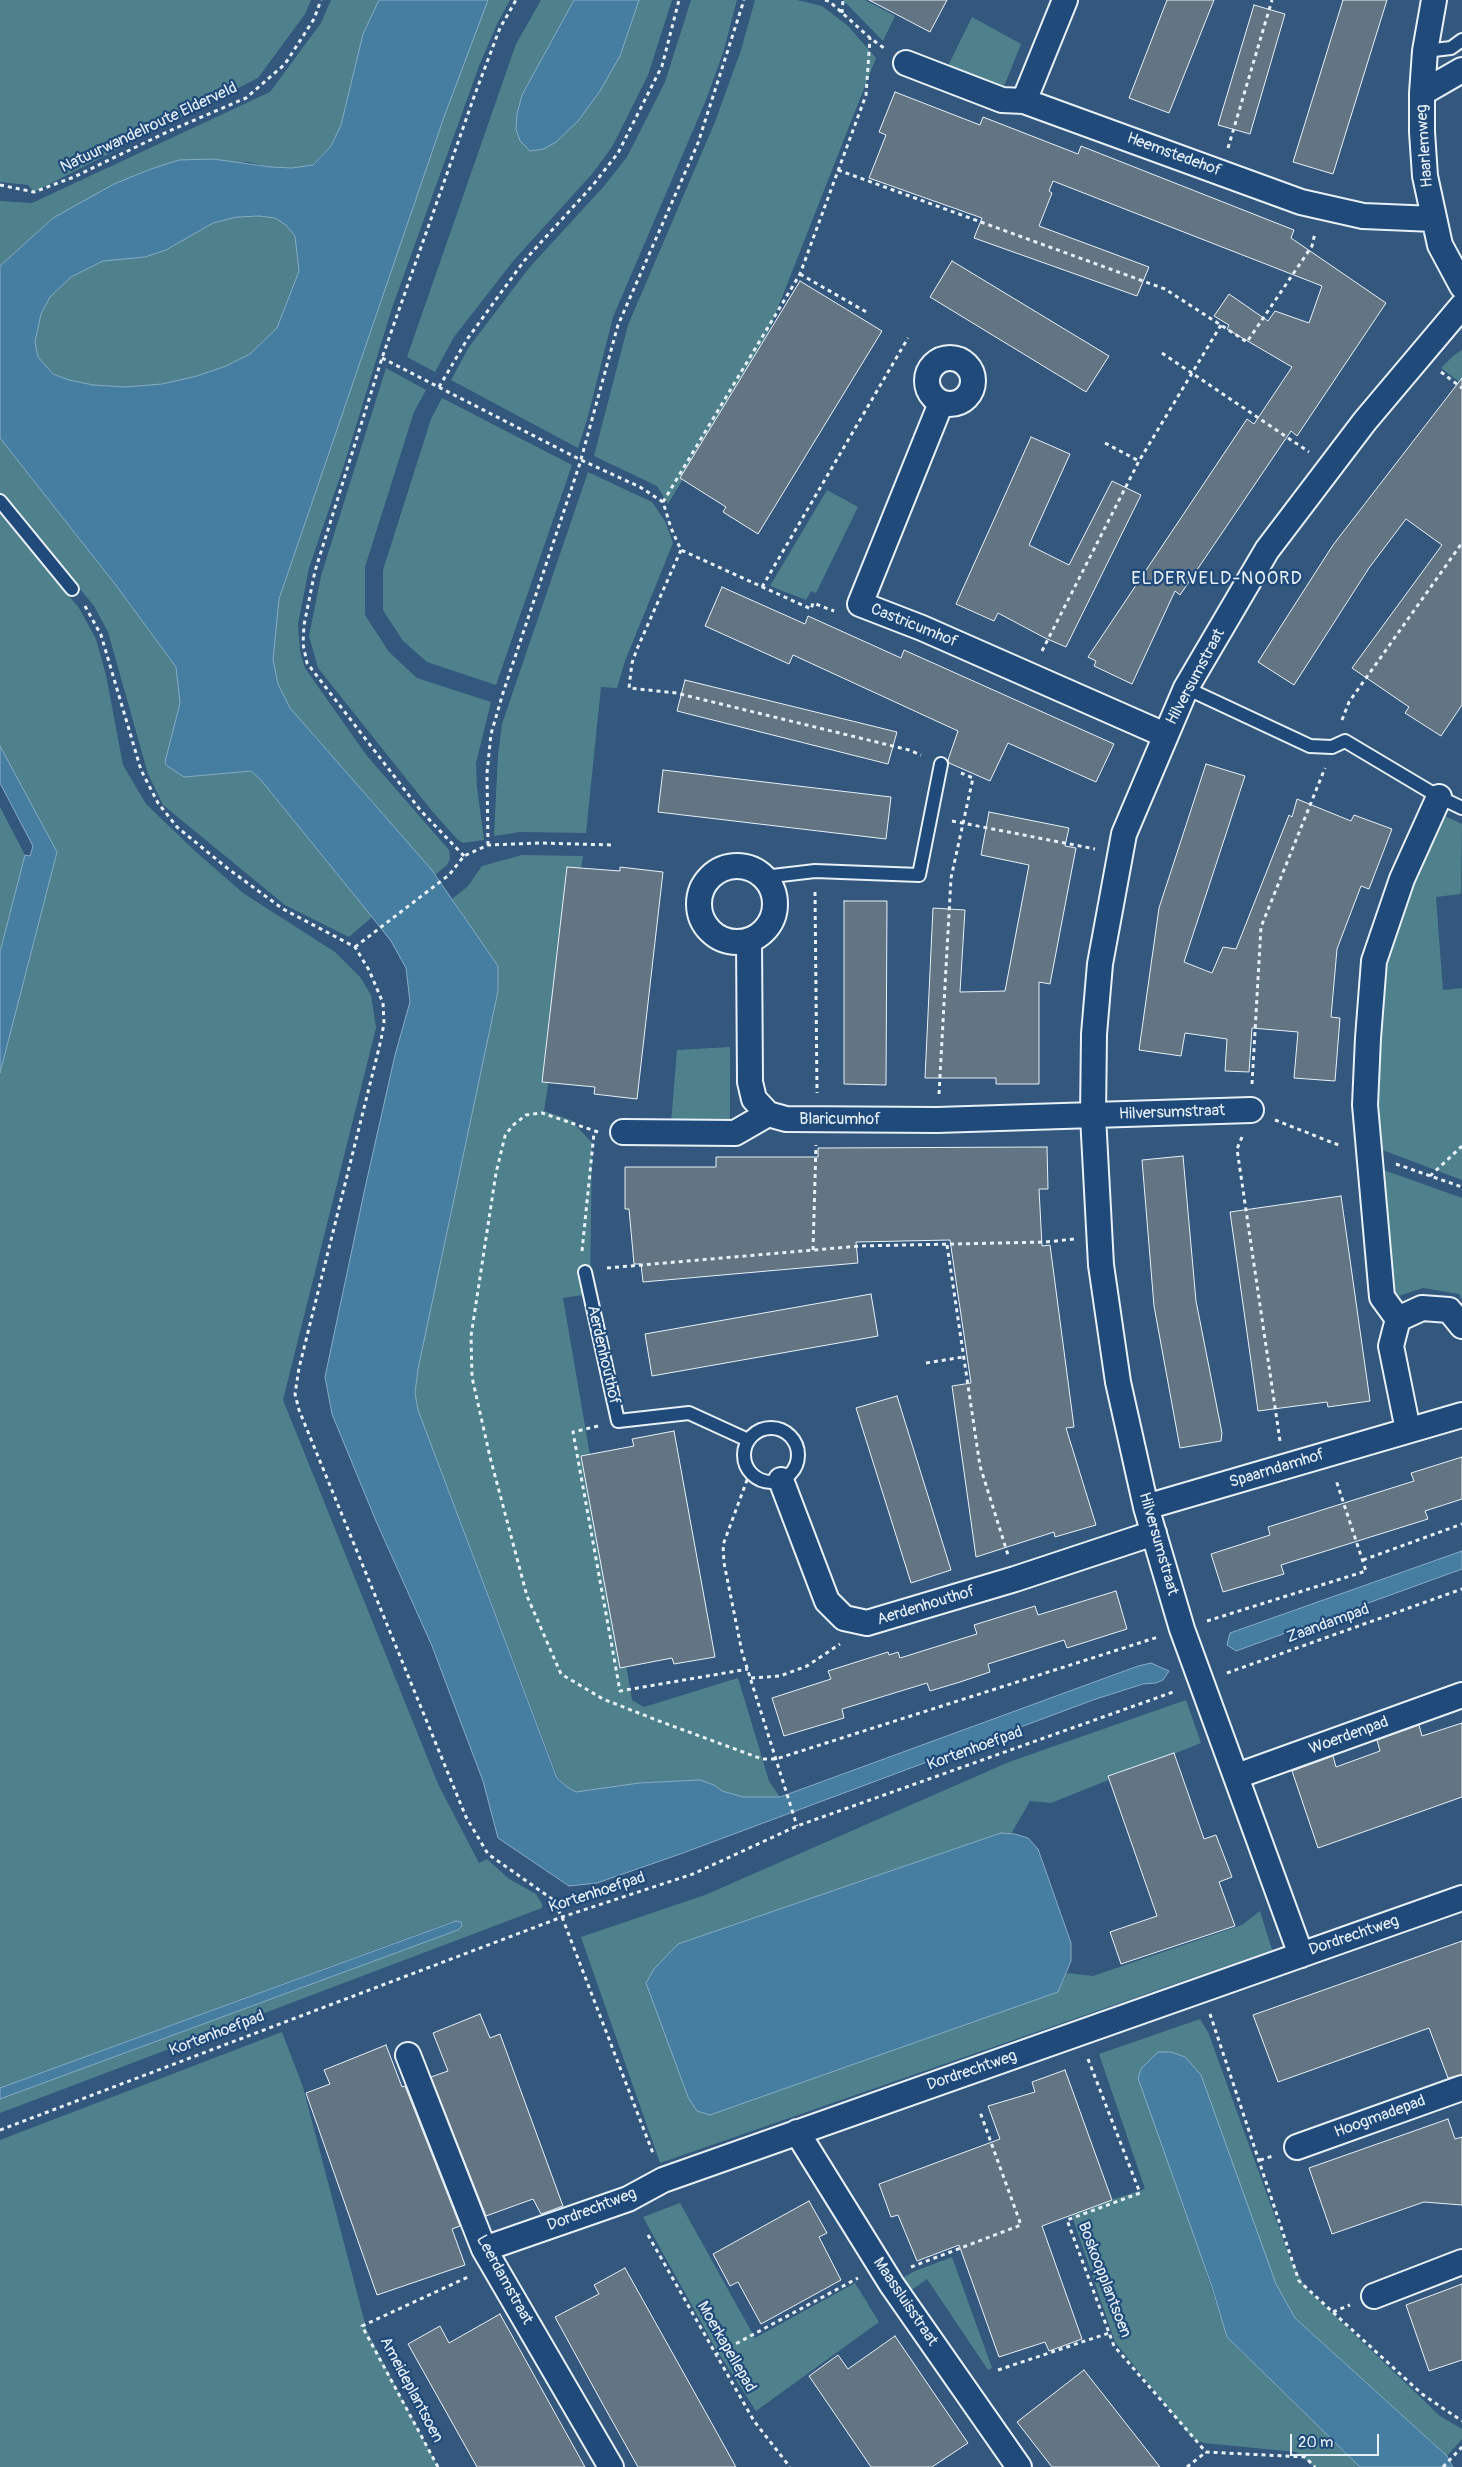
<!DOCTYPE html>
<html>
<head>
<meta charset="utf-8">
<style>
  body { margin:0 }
  #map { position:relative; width:1462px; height:2467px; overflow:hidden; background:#33577d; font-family:Pangolin,sans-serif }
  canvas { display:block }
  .scale { position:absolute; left:1290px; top:2434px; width:89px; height:22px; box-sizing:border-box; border:2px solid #e8f1f8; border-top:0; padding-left:6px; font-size:15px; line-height:18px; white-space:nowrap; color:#e8f1f8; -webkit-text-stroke:4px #1f4a7a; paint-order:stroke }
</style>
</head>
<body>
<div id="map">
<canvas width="1462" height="2467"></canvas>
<div class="scale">20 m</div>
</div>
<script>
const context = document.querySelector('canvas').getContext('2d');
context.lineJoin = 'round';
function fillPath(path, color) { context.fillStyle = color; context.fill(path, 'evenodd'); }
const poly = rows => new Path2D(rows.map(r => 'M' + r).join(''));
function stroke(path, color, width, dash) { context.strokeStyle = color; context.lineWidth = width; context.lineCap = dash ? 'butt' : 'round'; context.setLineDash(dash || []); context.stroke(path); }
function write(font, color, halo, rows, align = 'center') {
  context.font = font + ' Pangolin,sans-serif'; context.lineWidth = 4.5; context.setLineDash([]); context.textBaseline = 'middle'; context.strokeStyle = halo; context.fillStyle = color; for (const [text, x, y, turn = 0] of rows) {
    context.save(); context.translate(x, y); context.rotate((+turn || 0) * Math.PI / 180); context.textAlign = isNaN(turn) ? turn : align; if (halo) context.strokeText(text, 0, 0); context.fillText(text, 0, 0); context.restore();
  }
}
fillPath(poly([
  [0,0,311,0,305,14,258,78,34,192,28,185,0,182],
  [331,0,379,0,363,34,341,125,331,146,312,165,292,168,271,167,248,162,151,169,114,184,53,218,0,266,0,201,32,203,270,92,321,23],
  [488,0,510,0,497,24,479,66,392,308,344,465,309,568,298,624,300,651,305,668,367,756,449,850,450,859,447,865,435,875,290,708,278,684,273,660,274,631,279,599,444,117],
  [541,0,574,0,522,95,517,114,620,56,639,0,672,0,648,75,612,147,592,174,514,260,454,337,435,372,407,357,516,44],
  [691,0,737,0,723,53,706,100,613,317,587,420,578,448,451,380,469,347,529,268,605,185,627,157,665,82],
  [755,0,797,0,822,6,848,26,876,58,764,343,668,504,657,486,594,456,628,325,715,122,741,50],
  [843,0,865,0,895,16,883,41],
  [972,17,1021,44,1001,94,945,72],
  [259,216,275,217,286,225,295,236,299,271,277,328,250,354,226,366,197,376,162,384,125,387,93,385,69,380,53,374,38,357,35,342,41,314,50,297,71,277,103,261,145,257,166,250,213,223,237,217],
  [1462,350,1462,384,1441,368,1453,356],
  [386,368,426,390,414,412,365,567,365,615,389,652,417,678,491,702,476,763,477,787,484,840,463,843,457,839,432,811,318,668,309,636,321,576],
  [442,398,572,465,496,685,427,662,403,641,383,610,383,570,431,419],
  [0,438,115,584,176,667,180,703,165,762,166,765,184,777,251,771,261,780,372,917,349,937,285,905,163,805,148,774,108,632,94,606,76,584,0,493],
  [588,472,652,502,665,521,673,543,625,661,617,688,601,687,586,833,520,832,494,836,498,755,502,724],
  [827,490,858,507,816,593,811,591,806,600,770,586],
  [0,514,79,608,96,639,106,675,123,765,146,804,195,851,243,893,335,952,360,977,371,995,376,1028,283,1400,438,1784,479,1863,487,1859,509,1879,536,1894,542,1904,542,1908,0,2113,0,2099,458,1930,462,1926,460,1922,451,1922,0,2088,0,1073,57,852,0,746],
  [0,807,25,855,0,952],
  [1438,813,1462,824,1461,894,1436,897,1443,990,1462,988,1462,1180,1377,1148,1377,1060,1382,1003,1393,928],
  [522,855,583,856,544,1111,571,1120,592,1143,590,1294,563,1298,632,1700,644,1707,738,1678,769,1781,780,1797,743,1797,722,1791,714,1785,700,1780,639,1783,576,1792,567,1787,558,1778,418,1410,415,1393,418,1369,498,966,452,899,468,886,482,866],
  [730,1047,730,1126,671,1123,677,1050],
  [1378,1168,1462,1198,1462,1300,1459,1294,1423,1288,1389,1299],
  [1186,1700,1201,1743,1051,1803,1030,1801,1011,1834,1001,1833,678,1944,654,1969,646,1983,688,2097,1058,1992,1067,1973,1093,1976,1242,1925,1260,1911,1272,1950,660,2163,581,1937,705,1895,1009,1762],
  [1200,2019,1208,2032,1290,2258,1306,2288,1440,2416,1462,2429,1462,2439,1447,2456,1295,2318,1276,2284,1189,2219,1227,2337,1360,2467,1314,2467,1296,2452,1204,2443,1192,2438,1115,2342,1071,2213,1145,2189,1099,2054],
  [282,2032,303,2087,367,2331,438,2467,0,2467,0,2140],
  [680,2203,755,2338,855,2283,879,2322,756,2411,716,2349,643,2217],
  [952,2257,992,2368,988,2370,927,2279,909,2292,900,2279,915,2271]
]), '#4f818c');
const water = poly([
  [379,0,488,0,444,117,279,599,273,660,278,684,290,708,431,869,498,966,498,991,418,1369,415,1393,418,1410,557,1778,567,1787,576,1792,639,1783,700,1780,714,1785,722,1791,743,1797,780,1797,1138,1666,1151,1663,1169,1671,1163,1680,1156,1683,1143,1684,1093,1700,683,1853,597,1883,569,1886,498,1838,483,1781,432,1646,376,1521,332,1414,325,1377,365,1188,395,1055,410,1002,406,968,391,941,372,917,261,780,251,771,184,777,166,765,165,762,180,703,176,667,115,584,0,438,0,266,53,218,114,184,151,169,179,160,213,159,271,167,292,168,313,165,331,146,341,125,363,34,379,0],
  [259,216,275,218,286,225,295,236,299,271,277,328,250,354,226,366,197,376,162,384,125,387,93,385,69,380,53,374,38,357,35,342,41,314,50,297,71,277,103,261,145,257,166,250,213,223,237,217,259,216],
  [574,0,639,0,620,56,600,91,578,121,556,142,544,149,530,151,520,141,516,129,517,114,522,95,574,0],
  [0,746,57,852,0,1073,0,952,25,855,30,856,33,846,0,783,0,746],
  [1462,1551,1462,1569,1236,1651,1227,1645,1230,1633,1462,1551],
  [1001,1833,1015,1834,1028,1838,1038,1849,1071,1943,1071,1961,1058,1992,710,2115,697,2111,688,2097,646,1983,654,1969,678,1944,1001,1833],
  [456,1921,461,1922,462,1926,458,1930,0,2099,0,2088,456,1921],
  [1158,2052,1171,2052,1185,2057,1201,2075,1276,2284,1295,2318,1447,2456,1453,2467,1360,2467,1227,2337,1212,2287,1138,2078,1141,2069,1158,2052]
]);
fillPath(water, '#467ea2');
stroke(water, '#87acc4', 1);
const building = poly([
  [869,0,947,0,930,32,869,0],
  [1167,0,1214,0,1169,113,1129,98,1167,0],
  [1343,0,1387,0,1333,174,1293,162,1343,0],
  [1254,5,1285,14,1250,134,1218,125,1254,5],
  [895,92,980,125,983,117,1078,154,1081,146,1294,230,1291,238,1386,303,1297,436,1291,431,1180,595,1175,591,1132,684,1094,666,1096,661,1088,657,1247,419,1254,424,1292,367,1227,329,1229,325,1214,316,1229,294,1268,321,1275,311,1309,323,1322,286,1053,181,1049,191,1052,193,1039,226,1149,267,1137,296,974,238,982,218,869,178,886,135,879,132,895,92],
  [952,261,1109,356,1086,392,930,297,952,261],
  [800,281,882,331,758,534,723,512,726,507,680,478,800,281],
  [1462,378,1462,705,1441,736,1405,713,1409,707,1352,668,1442,545,1406,519,1369,568,1294,685,1258,662,1333,545,1462,378],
  [1031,437,1070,454,1029,545,1069,565,1112,481,1141,495,1066,647,1045,638,998,613,994,621,956,604,1031,437],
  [722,587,805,624,808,616,901,658,904,650,1114,744,1096,782,1008,743,990,781,949,763,948,760,958,731,793,655,789,664,705,626,722,587],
  [685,680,897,732,888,764,677,711,685,680],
  [1206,764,1245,776,1184,962,1212,973,1223,947,1236,949,1289,815,1292,817,1297,799,1351,821,1354,815,1392,829,1369,889,1361,886,1337,949,1331,1017,1340,1018,1335,1081,1294,1078,1298,1032,1252,1028,1249,1072,1225,1071,1227,1039,1185,1033,1181,1056,1139,1050,1159,908,1206,764],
  [663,770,891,797,886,839,658,812,663,770],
  [989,812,1069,828,1065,846,1076,848,1050,984,1039,982,1039,1084,996,1084,996,1078,925,1078,933,908,965,910,960,992,1005,991,1029,865,981,855,989,812],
  [567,867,620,871,620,867,663,872,637,1099,594,1094,595,1087,542,1082,567,867],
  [844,901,887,901,886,1085,844,1084,844,901],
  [1047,1147,1048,1189,1039,1189,1042,1246,1050,1245,1071,1404,1074,1427,1066,1428,1096,1525,1055,1537,1054,1532,976,1557,952,1386,971,1383,950,1240,856,1242,858,1263,643,1282,641,1264,634,1264,629,1209,625,1209,625,1167,716,1167,716,1157,818,1157,818,1148,1047,1147],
  [1183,1156,1196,1301,1222,1433,1221,1441,1180,1448,1154,1306,1142,1160,1183,1156],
  [1341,1196,1370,1401,1328,1407,1327,1402,1258,1411,1230,1212,1341,1196],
  [871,1294,878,1336,652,1376,645,1334,871,1294],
  [897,1396,951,1570,911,1583,856,1408,897,1396],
  [674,1431,715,1657,674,1664,672,1658,620,1668,581,1456,634,1446,632,1439,674,1431],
  [1462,1457,1462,1499,1425,1511,1428,1519,1281,1565,1284,1574,1223,1592,1211,1554,1270,1535,1268,1527,1414,1481,1411,1473,1462,1457],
  [1116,1591,1127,1629,1067,1648,1064,1640,988,1664,990,1672,960,1682,930,1691,927,1683,842,1709,844,1718,784,1736,772,1698,831,1679,828,1671,888,1652,889,1655,898,1652,900,1658,948,1643,977,1634,974,1625,1035,1606,1038,1615,1116,1591],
  [1462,1723,1462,1797,1318,1848,1292,1771,1333,1756,1336,1767,1380,1751,1377,1740,1419,1725,1422,1736,1462,1723],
  [1174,1753,1204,1839,1216,1835,1232,1877,1219,1882,1235,1926,1121,1964,1110,1932,1157,1916,1108,1776,1174,1753],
  [1462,1941,1462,2075,1448,2078,1429,2028,1278,2082,1253,2015,1462,1941],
  [480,2014,490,2038,500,2034,563,2206,541,2214,533,2199,486,2216,431,2077,448,2071,433,2033,480,2014],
  [386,2045,402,2087,405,2086,460,2226,452,2229,465,2265,377,2295,306,2093,330,2084,324,2070,386,2045],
  [1065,2070,1112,2200,1042,2226,1082,2339,1049,2351,1045,2342,999,2357,959,2245,917,2261,898,2215,891,2217,879,2184,1000,2139,988,2106,1035,2092,1032,2082,1065,2070],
  [1448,2119,1455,2139,1462,2137,1462,2205,1424,2202,1332,2234,1309,2168,1448,2119],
  [809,2201,827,2233,819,2237,841,2280,761,2324,738,2282,730,2286,713,2254,809,2201],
  [625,2268,706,2413,736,2467,638,2467,601,2401,555,2317,599,2294,594,2285,625,2268],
  [1462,2284,1462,2360,1429,2371,1406,2305,1462,2284],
  [500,2314,585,2467,477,2467,408,2344,440,2326,449,2343,500,2314],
  [895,2336,968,2443,932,2467,871,2467,809,2376,838,2355,848,2369,895,2336],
  [1084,2370,1135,2435,1160,2467,1052,2467,1017,2422,1084,2370]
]);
fillPath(building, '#637483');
stroke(building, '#e8f1f8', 1);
const lane = poly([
  [1425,51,1451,48,1462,40],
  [0,501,72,589],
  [1186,688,1310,746,1332,747,1345,741,1439,797,1462,808],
  [764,877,815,871,919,875,941,764],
  [585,1272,618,1421,689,1413,748,1440],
  '744 1455a27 27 0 1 1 54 0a27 27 0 1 1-54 0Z'
]);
const street = poly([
  [1065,0,1024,101,1301,202,1363,216,1434,219],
  [1434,0,1425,51,1422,93,1422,132,1425,176,1440,245,1462,286],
  [906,63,1002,100,1024,101],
  [1422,93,1462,70],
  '927 381a23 23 0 1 1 46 0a23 23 0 1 1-46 0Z',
  [941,403,860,604,922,628,1165,735],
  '699 904a38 38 0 1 1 76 0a38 38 0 1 1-76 0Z',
  [749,940,750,1082,754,1099,768,1114,786,1119,937,1120,1251,1110],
  [623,1132,735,1133,768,1114],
  [1398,1319,1382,1297,1365,1105,1368,1038,1374,961,1402,879,1439,797],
  [1408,1430,1391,1346,1398,1319,1422,1308,1449,1310,1462,1326],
  [781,1480,827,1601,844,1618,867,1623,1015,1579,1154,1533],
  [1146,1507,1462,1415],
  [1237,1776,1462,1695],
  [1301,1955,1182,1629,1146,1507,1118,1382,1101,1265,1093,1116,1094,1034,1100,964,1124,834,1186,688,1267,550,1365,421,1462,306],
  [408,2055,484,2249,611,2467],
  [797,2132,892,2285,1019,2467],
  [1297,2147,1462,2088],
  [484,2249,628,2199,663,2180,1462,1898],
  [1374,2296,1462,2262]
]);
stroke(lane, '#e8f1f8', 16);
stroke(street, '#e8f1f8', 28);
stroke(poly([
  [825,0,829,1,870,38,884,48],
  [842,13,843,0],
  [1228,148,1272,0],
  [838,170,1165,289,1247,342,1312,246,1315,233],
  [0,185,34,192,74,177,169,131,246,98,285,64,314,19,321,0],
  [800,274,868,313],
  [1162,353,1309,452],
  [382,358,581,460,640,487,663,502,671,528,681,550,811,609,813,603,834,611],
  [1441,372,1462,388],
  [439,387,468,338,524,261,593,185,618,153,662,66,679,0],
  [1105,443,1139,461],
  [663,502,800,274,866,95,870,38],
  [681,550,637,649,632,663,629,688,676,693,909,750,921,755],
  [762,587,908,338],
  [85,606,101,635,141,770,158,803,177,827,227,868,283,909,355,947,369,970,383,1003,384,1023,381,1040,299,1368,295,1394,299,1410,466,1817,488,1854,552,1899,562,1917,654,2156],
  [1042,651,1139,461,1221,325],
  [1342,720,1349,702,1462,543],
  [952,821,1095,849],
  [488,845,487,773,491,734,503,693,580,463,618,325,698,143,744,0],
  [464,856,421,811,307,663,303,644,304,625,315,571,382,358,475,94,500,28,516,0],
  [815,892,817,1093],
  [355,947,449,875,464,856,488,845,539,843,613,845],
  [1252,1084,1261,927,1325,768],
  [939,1094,951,878,973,778,961,773],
  [1275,1120,1341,1146],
  [598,1132,542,1113,526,1115,512,1126,505,1136,496,1173,471,1336,472,1377,490,1457,527,1596,561,1674,603,1699,659,1721,762,1759,776,1759,1158,1637],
  [1242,1137,1237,1149,1280,1441],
  [1396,1164,1462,1187],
  [1430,1176,1462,1146],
  [947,1245,980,1466,1008,1555],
  [813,1250,816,1145],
  [582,1251,594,1133],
  [607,1268,860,1246,1046,1242,1074,1239],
  [926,1363,963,1357],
  [598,1426,573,1432,620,1691,748,1669],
  [750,1472,723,1545,724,1563,742,1652,797,1826],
  [1363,1560,1462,1524],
  [1207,1621,1366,1571,1336,1480],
  [1227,1673,1462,1589],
  [751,1678,780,1676,807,1666,840,1644],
  [1210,2014,1299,2281,1422,2394,1462,2421],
  [1088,2059,1140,2193,1067,2220,1114,2346,1206,2452,1305,2457,1315,2467],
  [0,2130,562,1917,693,1874,797,1826,1176,1691],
  [1260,2160,1273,2156],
  [648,2235,754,2421,790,2467],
  [911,2267,1021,2225,980,2112],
  [1333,2312,1350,2305],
  [715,2355,858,2278],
  [998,2370,1109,2333],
  [438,2467,362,2326,468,2277],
  [1187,2467,1206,2452],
  [1443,2467,1462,2447]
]), '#e8f1f8', 3, [4, 4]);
stroke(lane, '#1f4a7a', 12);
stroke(street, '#1f4a7a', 24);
write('16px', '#e8f1f8', '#1f4a7a', [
  ["Natuurwandelroute Elderveld",149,128,-25],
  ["Haarlemweg",1425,146,-94],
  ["Heemstedehof",1174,155,20],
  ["Castricumhof",914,626,22],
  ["Hilversumstraat",1196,677,-62],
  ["Hilversumstraat",1172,1113,-2],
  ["Blaricumhof",840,1120],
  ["Aerdenhouthof",603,1355,77],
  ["Spaarndamhof",1277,1469,-17],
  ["Hilversumstraat",1158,1544,74],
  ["Aerdenhouthof",926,1606,-17],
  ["Zaandampad",1328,1624,-20],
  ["Woerdenpad",1349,1736,-20],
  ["Kortenhoefpad",975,1749,-20],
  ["Kortenhoefpad",597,1893,-18],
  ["Dordrechtweg",1354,1936,-19],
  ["Kortenhoefpad",217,2034,-21],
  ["Dordrechtweg",972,2071,-19],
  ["Hoogmadepad",1380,2117,-20],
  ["Dordrechtweg",592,2210,-21],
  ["Leerdamstraat",504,2280,61],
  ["Boskoopplantsoen",1104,2280,69],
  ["Maassluisstraat",905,2302,56],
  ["Moerkapellepad",726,2347,60],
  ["Ameideplantsoen",411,2390,62]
]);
context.letterSpacing = '1px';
write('18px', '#e8f1f8', '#1f4a7a', [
  ["ELDERVELD-NOORD",1217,579]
]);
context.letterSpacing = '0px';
</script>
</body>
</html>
